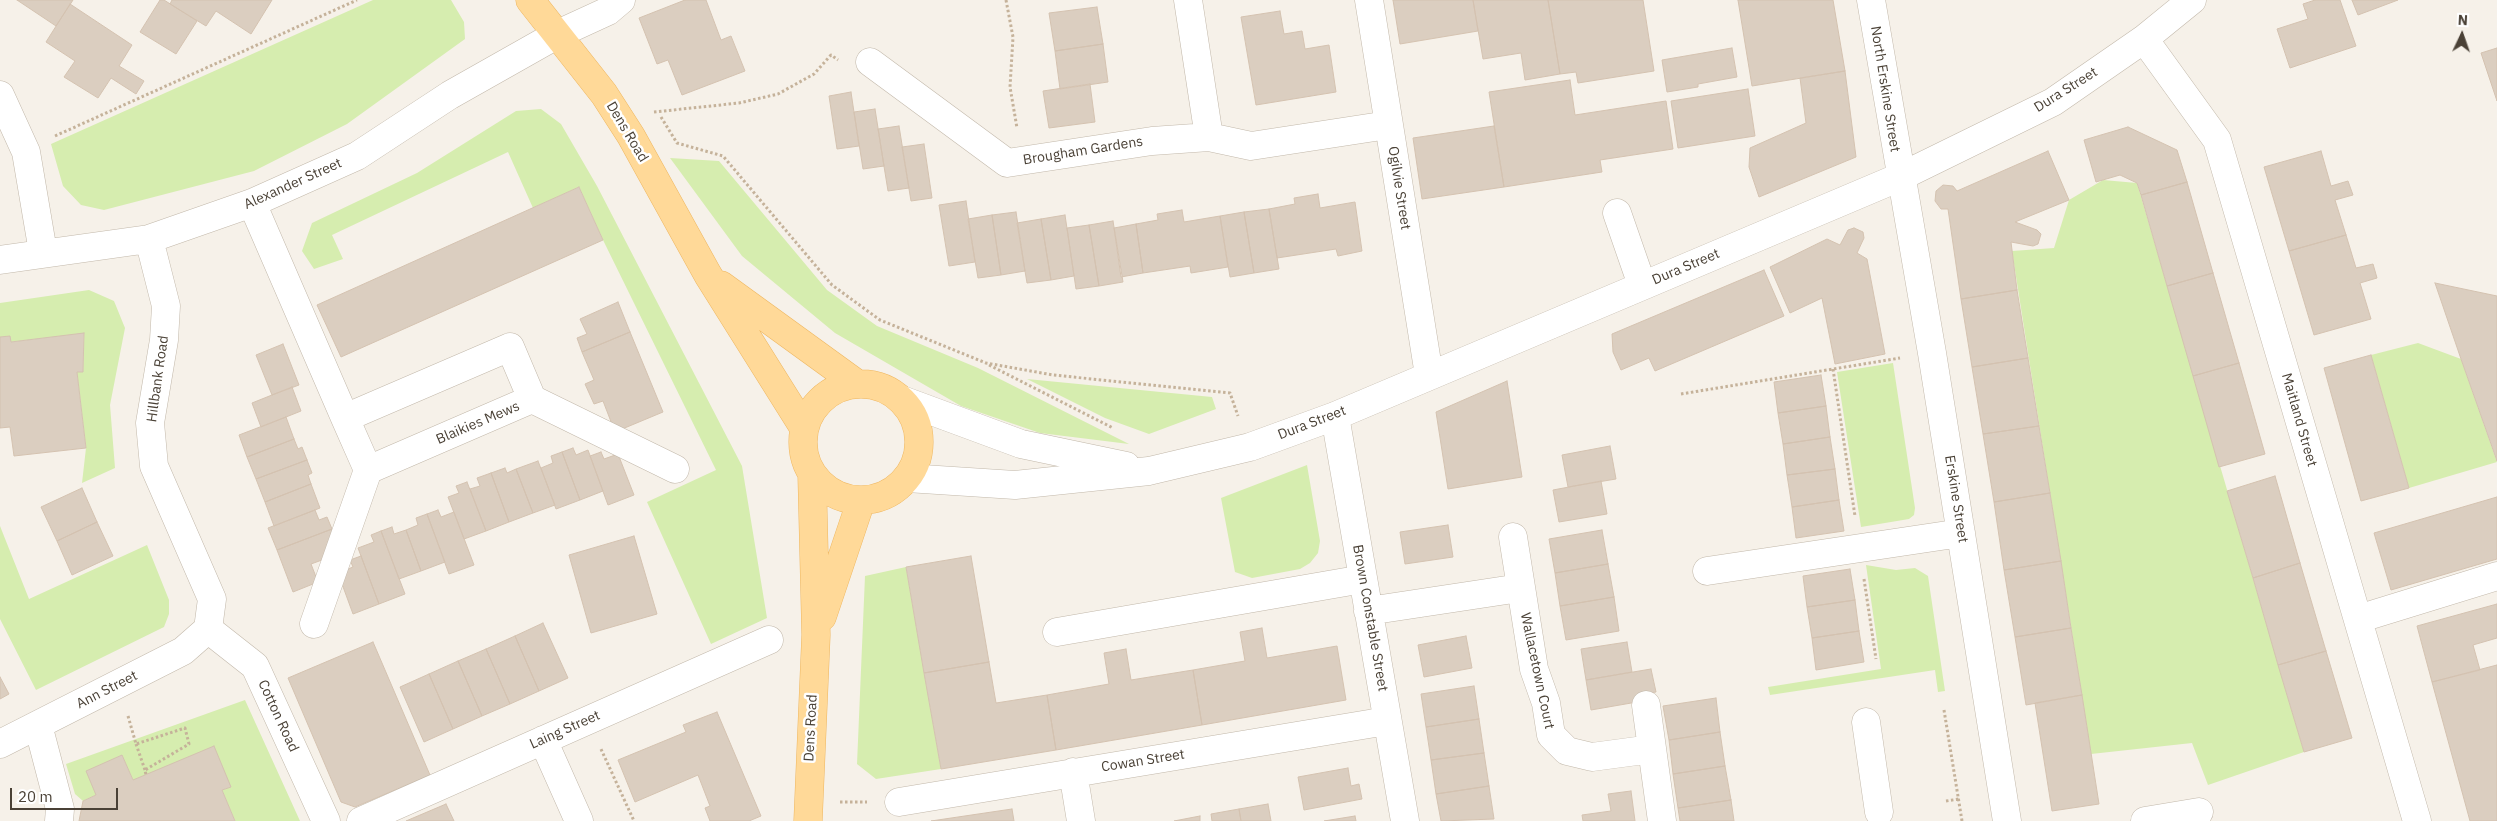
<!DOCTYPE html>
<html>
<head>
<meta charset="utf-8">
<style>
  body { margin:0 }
  #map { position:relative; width:2497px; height:821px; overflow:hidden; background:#f6f1e9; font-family:"IBM Plex Sans",sans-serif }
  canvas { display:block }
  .north { position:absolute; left:2437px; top:10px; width:50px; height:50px; -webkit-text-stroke:4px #fff; paint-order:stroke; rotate:3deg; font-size:14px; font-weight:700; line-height:20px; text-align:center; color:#4a4136 }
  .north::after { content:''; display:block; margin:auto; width:18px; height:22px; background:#4a4136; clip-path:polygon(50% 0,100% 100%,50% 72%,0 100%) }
  .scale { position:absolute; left:10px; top:788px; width:108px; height:22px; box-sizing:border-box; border:2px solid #4a4136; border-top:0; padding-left:6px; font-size:15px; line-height:18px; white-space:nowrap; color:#4a4136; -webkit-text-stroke:4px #fff; paint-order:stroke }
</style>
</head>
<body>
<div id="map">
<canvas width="2497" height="821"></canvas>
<div class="north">N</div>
<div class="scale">20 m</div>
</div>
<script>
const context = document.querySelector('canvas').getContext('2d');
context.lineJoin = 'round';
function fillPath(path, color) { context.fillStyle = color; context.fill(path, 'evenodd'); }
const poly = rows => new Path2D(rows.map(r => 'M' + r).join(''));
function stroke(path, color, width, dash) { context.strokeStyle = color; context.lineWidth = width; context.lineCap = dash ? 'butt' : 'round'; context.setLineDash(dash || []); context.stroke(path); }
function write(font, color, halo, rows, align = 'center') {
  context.font = font + ' "IBM Plex Sans",sans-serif'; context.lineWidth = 5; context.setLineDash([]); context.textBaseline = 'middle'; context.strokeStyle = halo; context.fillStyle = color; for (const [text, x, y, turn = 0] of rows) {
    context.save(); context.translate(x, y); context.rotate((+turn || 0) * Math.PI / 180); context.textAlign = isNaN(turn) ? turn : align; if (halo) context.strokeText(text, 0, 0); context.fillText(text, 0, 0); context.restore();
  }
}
fillPath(poly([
  [373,0,451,0,464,22,465,39,347,124,254,171,104,210,81,205,63,186,51,144],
  [541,109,561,124,597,186,742,466,767,618,711,644,647,502,716,470,603,240,579,187,533,208,508,152,332,235,343,259,314,269,302,251,312,223,417,173,516,111],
  [670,158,719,161,827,290,877,326,978,368,1129,444,1040,433,961,406,835,333,742,256],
  [2103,180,2137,183,2304,752,2208,785,2192,743,2091,754,2012,251,2054,248,2069,200],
  [89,290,114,301,125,328,110,405,115,468,82,483,86,448,77,372,83,371,84,334,11,342,0,337,0,303],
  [2418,343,2461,359,2497,462,2409,488,2371,355],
  [1893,363,1915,508,1914,515,1909,519,1861,527,1837,372],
  [1027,379,1212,397,1216,409,1149,434,1105,418],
  [1307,465,1320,541,1318,553,1310,563,1300,569,1252,578,1235,572,1221,498],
  [0,526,29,599,147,545,169,600,169,614,164,627,36,690,0,619],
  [1866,565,1896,570,1915,568,1928,576,1945,691,1938,692,1935,670,1770,695,1768,687,1881,669],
  [906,567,941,769,876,779,857,764,865,576],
  [245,700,300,821,235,821,222,790,230,787,133,780,122,756,96,795,83,801,75,794,66,764]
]), '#d6edaf');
const building = poly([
  [17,0,73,0,56,26,17,0],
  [160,0,164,0,197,21,176,54,140,32,160,0],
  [172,0,272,0,251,34,216,11,206,26,170,4,172,0],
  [685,0,706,0,721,40,731,36,745,71,682,95,668,60,657,64,639,18,685,0],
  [1393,0,1473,0,1478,31,1400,44,1393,0],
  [1473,0,1548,0,1560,74,1525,80,1521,53,1483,59,1473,0],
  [1548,0,1643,0,1654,71,1578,83,1576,72,1560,74,1548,0],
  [1738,0,1833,0,1845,71,1752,86,1738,0],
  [2315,0,2340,0,2356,46,2290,68,2277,29,2308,19,2303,4,2315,0],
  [2352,0,2398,0,2358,15,2352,0],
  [70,4,132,45,119,66,144,81,136,94,111,78,98,98,64,77,75,61,46,42,70,4],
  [1097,7,1103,44,1055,51,1049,13,1097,7],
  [1280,11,1284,34,1302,31,1305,49,1329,45,1336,92,1256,105,1241,17,1280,11],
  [1103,44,1108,82,1060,89,1055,51,1103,44],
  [1732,48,1737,77,1698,84,1698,87,1667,92,1662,60,1732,48],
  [2497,48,2497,101,2481,53,2497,48],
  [1845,71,1856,157,1759,197,1749,167,1750,148,1806,123,1800,78,1845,71],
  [1570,80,1575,115,1666,101,1673,149,1600,160,1602,172,1504,187,1489,92,1570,80],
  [1090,84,1095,122,1049,128,1043,91,1090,84],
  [1748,89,1755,136,1678,148,1671,101,1748,89],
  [851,92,859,146,837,149,829,96,851,92],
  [875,109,884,166,863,169,854,112,875,109],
  [899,126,909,188,888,191,878,129,899,126],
  [1494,126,1504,187,1422,199,1413,138,1494,126],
  [2128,127,2177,150,2187,182,2141,195,2137,183,2120,175,2096,182,2084,140,2128,127],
  [924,144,932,198,911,201,902,147,924,144],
  [2048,151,2069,200,2015,222,2037,230,2041,234,2038,244,2033,246,2011,242,2017,290,1961,299,1948,209,1941,209,1935,201,1936,191,1943,185,1953,186,1957,191,2048,151],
  [2321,151,2331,186,2348,181,2353,195,2335,200,2346,235,2289,251,2264,167,2321,151],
  [2187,182,2213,273,2167,286,2141,195,2187,182],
  [579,187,603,240,341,357,317,305,579,187],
  [1318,194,1320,208,1355,202,1362,251,1338,256,1336,249,1277,258,1269,209,1295,204,1294,198,1318,194],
  [966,201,975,262,949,266,939,205,966,201],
  [1269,209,1279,269,1254,273,1244,212,1269,209],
  [1182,210,1184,222,1220,216,1228,267,1191,273,1190,266,1143,273,1136,224,1158,220,1157,214,1182,210],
  [1016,212,1025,271,1001,275,992,215,1016,212],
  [1244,212,1254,273,1230,277,1220,216,1244,212],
  [992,215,1001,275,978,278,968,219,992,215],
  [1065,215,1074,276,1051,280,1041,219,1065,215],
  [1041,219,1051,280,1027,283,1017,223,1041,219],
  [1113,221,1123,282,1099,286,1089,225,1113,221],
  [1136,224,1143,273,1121,277,1114,228,1136,224],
  [1089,225,1099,286,1076,289,1067,228,1089,225],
  [1854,228,1863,232,1864,238,1857,253,1867,259,1885,354,1835,364,1822,298,1790,313,1770,267,1827,239,1840,245,1848,230,1854,228],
  [2346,235,2356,268,2373,264,2377,278,2360,283,2371,319,2314,335,2289,251,2346,235],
  [1764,270,1784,316,1655,371,1649,358,1621,370,1613,352,1612,334,1764,270],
  [2213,273,2239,363,2193,376,2167,286,2213,273],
  [2435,283,2497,296,2497,461,2461,359,2435,283],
  [2017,290,2028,358,1972,367,1961,299,2017,290],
  [618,302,630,332,582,352,577,338,587,334,580,319,618,302],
  [630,332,663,412,615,432,603,401,594,404,585,384,594,380,582,352,630,332],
  [84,333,83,372,77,372,86,448,14,456,10,427,0,428,0,337,10,336,11,342,84,333],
  [283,344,299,385,272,395,256,355,283,344],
  [2371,355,2409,488,2361,501,2324,368,2371,355],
  [2028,358,2039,426,1983,434,1972,367,2028,358],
  [2239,363,2265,454,2219,467,2193,376,2239,363],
  [1821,375,1826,406,1778,413,1774,382,1821,375],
  [1507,381,1522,477,1448,489,1436,412,1507,381],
  [292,387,301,411,261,427,252,403,292,387],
  [1826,406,1830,437,1783,444,1778,413,1826,406],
  [286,417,294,439,247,457,239,435,286,417],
  [2039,426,2050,493,1994,502,1983,434,2039,426],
  [1830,437,1835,469,1787,475,1783,444,1830,437],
  [294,439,298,449,302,447,307,460,256,479,247,457,294,439],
  [1610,446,1616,479,1568,487,1562,455,1610,446],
  [573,448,576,455,588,450,603,491,580,500,562,452,573,448],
  [562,452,580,500,556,509,541,468,553,463,551,456,562,452],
  [601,452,604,459,618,454,634,495,608,505,590,456,601,452],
  [307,460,312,473,308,475,311,484,265,502,256,479,307,460],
  [538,461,555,505,533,513,516,469,538,461],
  [505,468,507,473,516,469,533,513,509,522,491,473,505,468],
  [1835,469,1839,500,1792,507,1787,475,1835,469],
  [491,473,509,522,486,531,470,489,480,486,477,478,491,473],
  [2275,476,2300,563,2253,578,2227,491,2275,476],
  [1601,481,1607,514,1559,522,1553,490,1601,481],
  [467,482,486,531,464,539,448,497,459,493,456,486,467,482],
  [311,484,320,508,274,526,265,502,311,484],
  [82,488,97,522,57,541,41,507,82,488],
  [2050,493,2061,561,2004,570,1994,502,2050,493],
  [2497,497,2497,559,2391,590,2374,533,2497,497],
  [1839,500,1844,531,1796,538,1792,507,1839,500],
  [315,510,319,520,327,517,332,529,277,550,268,528,315,510],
  [438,510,441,517,454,512,474,565,449,574,427,514,438,510],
  [427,514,445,562,421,571,406,530,418,525,416,518,427,514],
  [97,522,113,556,72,575,57,541,97,522],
  [1448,525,1453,557,1405,564,1400,532,1448,525],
  [392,527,394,534,406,530,421,571,399,579,381,531,392,527],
  [332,529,336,541,333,556,311,564,318,582,293,592,277,550,332,529],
  [1602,530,1608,564,1555,573,1549,539,1602,530],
  [381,531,405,594,379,604,358,548,374,542,371,535,381,531],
  [634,536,657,614,591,633,569,555,634,536],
  [361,556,379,604,353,614,338,573,353,567,350,560,361,556],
  [971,556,989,662,924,673,906,567,971,556],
  [2061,561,2071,628,2015,637,2004,570,2061,561],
  [2300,563,2326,651,2278,665,2253,578,2300,563],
  [1608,564,1614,597,1560,606,1555,573,1608,564],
  [1850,569,1855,600,1807,607,1803,576,1850,569],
  [1614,597,1619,631,1566,640,1560,606,1614,597],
  [1855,600,1859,631,1812,638,1807,607,1855,600],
  [2497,604,2497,638,2473,645,2480,670,2432,682,2417,626,2497,604],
  [543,623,568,678,539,691,515,636,543,623],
  [1262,628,1267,658,1337,646,1346,700,1202,725,1193,670,1245,661,1240,632,1262,628],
  [2071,628,2082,695,2026,705,2015,637,2071,628],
  [1859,631,1864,662,1816,670,1812,638,1859,631],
  [515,636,539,691,510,704,486,649,515,636],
  [1466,636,1472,668,1424,677,1418,645,1466,636],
  [373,642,430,775,355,807,341,802,288,678,373,642],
  [1627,642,1632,672,1586,680,1581,649,1627,642],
  [486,649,510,704,482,716,458,661,486,649],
  [1126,649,1131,680,1193,670,1202,725,1056,750,1047,695,1109,684,1104,653,1126,649],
  [2326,651,2352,738,2304,752,2278,665,2326,651],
  [458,661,482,716,453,729,429,674,458,661],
  [989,662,996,703,1047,695,1056,750,941,769,924,673,989,662],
  [2497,665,2497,821,2470,821,2432,682,2497,665],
  [1651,669,1656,692,1636,695,1637,702,1591,710,1586,680,1651,669],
  [429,674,453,729,424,742,400,687,429,674],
  [0,677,9,694,0,699,0,677],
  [1474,686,1479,719,1426,727,1421,694,1474,686],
  [2082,695,2099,804,2052,811,2035,703,2082,695],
  [1716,698,1720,732,1669,740,1663,706,1716,698],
  [717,712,761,816,749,821,710,821,705,808,710,806,698,775,635,802,618,760,686,732,683,725,717,712],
  [1479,719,1484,753,1431,760,1426,727,1479,719],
  [1720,732,1725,766,1673,774,1669,740,1720,732],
  [214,746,231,787,222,790,235,821,79,821,83,801,96,795,86,771,122,755,133,780,214,746],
  [1484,753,1489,786,1436,794,1431,760,1484,753],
  [1725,766,1731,800,1678,808,1673,774,1725,766],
  [1348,768,1351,786,1359,784,1362,799,1304,810,1298,777,1348,768],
  [1489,786,1494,819,1441,821,1436,794,1489,786],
  [1631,791,1635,821,1583,821,1582,815,1611,811,1608,794,1631,791],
  [1731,800,1734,821,1680,821,1678,808,1731,800],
  [446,804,454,821,406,821,446,804],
  [1268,804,1271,821,1241,821,1239,809,1268,804],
  [1012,809,1014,821,931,821,1012,809],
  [1239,809,1241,821,1212,821,1211,814,1239,809],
  [1200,816,1200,821,1174,821,1200,816],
  [1355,816,1356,821,1324,821,1355,816]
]);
fillPath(building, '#dbcec0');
stroke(building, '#d4c2b0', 1);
const minor = poly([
  [1188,0,1209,137],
  [1369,0,1429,375],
  [1871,0,1932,353,2007,821],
  [2144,39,2217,140,2417,821],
  [870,62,1007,163,1152,141,1209,137,1251,146,1388,125],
  [0,95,26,152,43,252],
  [252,203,345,418,368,470,532,399,510,347,345,418],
  [1617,213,1642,285],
  [149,239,166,306,164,340,150,423,154,466,212,599,208,629],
  [0,260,149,239,252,203,357,156,450,95,558,34,608,11,621,0],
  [532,399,675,469],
  [902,400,1021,444,1126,466],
  [1335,416,1405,821],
  [907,478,1015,485,1149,471,1250,447,1335,416,1900,177,2053,102,2144,39,2192,0],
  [1513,537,1534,669,1546,703,1551,735,1567,751,1592,757,1652,749],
  [1707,571,1961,533],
  [1368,611,1520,588],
  [2358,619,2497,576],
  [314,624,368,470],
  [208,629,255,666,326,821],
  [1057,632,1363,579],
  [1646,705,1662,821],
  [1866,722,1879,812],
  [38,725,60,809,59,821],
  [543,740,579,821],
  [0,744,183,651,208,629],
  [1073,772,1081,821],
  [899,802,1387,721],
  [361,821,769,640],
  [2145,821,2199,812]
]);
const major = poly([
  [530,0,604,94,631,136,708,275,804,428],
  [721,285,856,383],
  '803 442a58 58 0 1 1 116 0a58 58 0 1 1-116 0Z',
  [822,617,861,501],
  [808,821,816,635,812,474]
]);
stroke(minor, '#c2b8aa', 29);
stroke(major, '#eeb65f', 29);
stroke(poly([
  [1006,0,1013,37,1010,87,1017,128],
  [654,112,739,103,778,94,814,74,831,55,838,60],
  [661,117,677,143,723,156,832,285,880,320,986,363,1053,375,1230,393,1238,416],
  [55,136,357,0],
  [989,365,1113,428],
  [1833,369,1855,516],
  [1681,394,1900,358],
  [1864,579,1876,659],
  [1944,710,1962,821],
  [128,716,136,744,185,728,189,744,145,770,146,775],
  [136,744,145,770],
  [601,749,634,821],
  [1946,801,1959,799],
  [840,802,867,802]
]), '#c5b29a', 3, [2.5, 2.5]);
stroke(minor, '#fff', 28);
stroke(major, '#ffd998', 28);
write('14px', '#4a4136', '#fff', [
  ["North Erskine Street",1885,89,81],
  ["Dura Street",2066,90,-32],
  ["Dens Road",627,132,59],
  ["Brougham Gardens",1083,151,-9],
  ["Alexander Street",293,184,-24],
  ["Ogilvie Street",1399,188,81],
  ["Dura Street",1686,267,-23],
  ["Hillbank Road",158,379,-82],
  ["Maitland Street",2299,420,74],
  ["Blaikies Mews",478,423,-23],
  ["Dura Street",1312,423,-21],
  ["Erskine Street",1956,499,81],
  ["Brown Constable Street",1370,618,80],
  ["Wallacetown Court",1537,671,78],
  ["Ann Street",107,690,-27],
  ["Cotton Road",278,716,65],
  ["Dens Road",811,728,-87],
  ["Laing Street",565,730,-24],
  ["Cowan Street",1143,761,-9]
]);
</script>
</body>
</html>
